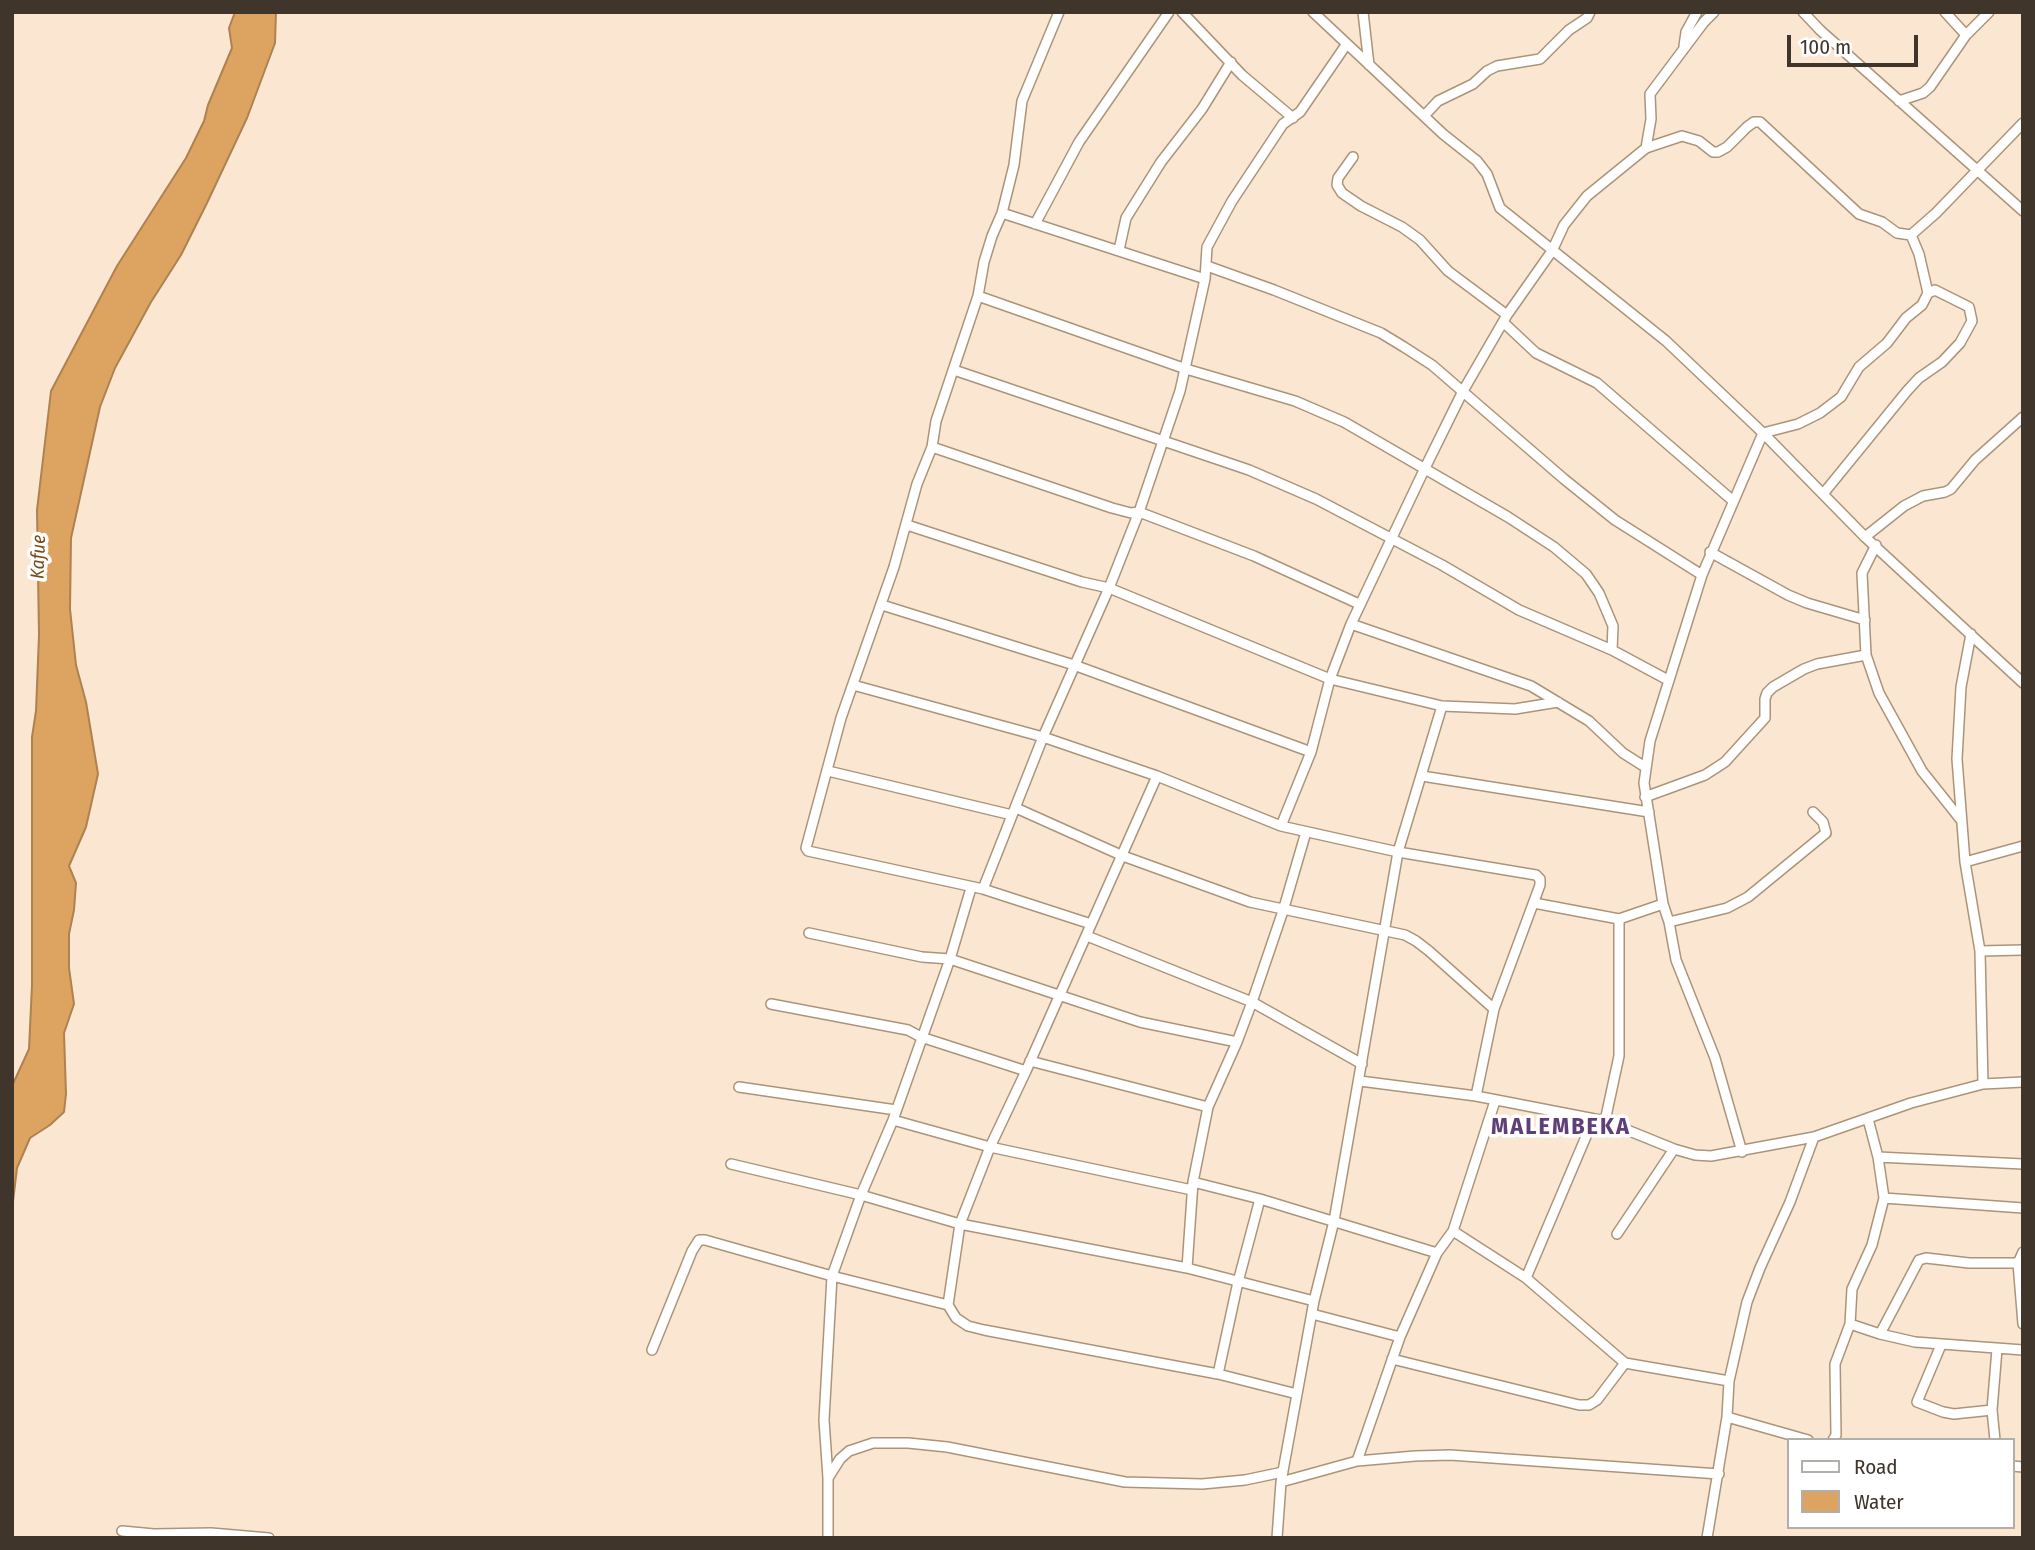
<!DOCTYPE html>
<html>
<head>
<meta charset="utf-8">
<style>
  body { margin:0 }
  #map { position:relative; width:2035px; height:1550px; overflow:hidden; background:#fbe7d1; font-family:"Fira Sans Condensed",sans-serif }
  canvas { display:block }
  .frame { position:absolute; inset:0; border:14px solid #3f352a; pointer-events:none }
  .legend { position:absolute; left:1787px; top:1438px; width:228px; height:91px; box-sizing:border-box; background:#fff; border:2px solid #b2aeaa; margin:0; padding:9px 12px; list-style:none; font-size:21px; color:#3f352a }
  .legend li { display:flex; align-items:center; gap:14px; height:35px }
  .legend b { width:35px; border:2px solid #b2aeaa }
  .scale { position:absolute; left:1787px; top:35px; width:131px; height:32px; box-sizing:border-box; border:4px solid #3f352a; border-top:0; padding-left:9px; font-size:21px; line-height:24px; white-space:nowrap; color:#3f352a; -webkit-text-stroke:5px #fff; paint-order:stroke }
</style>
</head>
<body>
<div id="map">
<canvas width="2035" height="1550"></canvas>
<div class="frame"></div>
<ul class="legend">
<li><b style="height:9px;background:#fff"></b>Road</li>
<li><b style="height:19px;background:#dda360"></b>Water</li>
</ul>
<div class="scale">100 m</div>
</div>
<script>
const context = document.querySelector('canvas').getContext('2d');
context.lineJoin = 'round';
function fillPath(path, color) { context.fillStyle = color; context.fill(path, 'evenodd'); }
const poly = rows => new Path2D(rows.map(r => 'M' + r).join(''));
function stroke(path, color, width, dash) { context.strokeStyle = color; context.lineWidth = width; context.lineCap = dash ? 'butt' : 'round'; context.setLineDash(dash || []); context.stroke(path); }
function write(font, color, halo, rows, align = 'center') {
  context.font = font + ' "Fira Sans Condensed",sans-serif'; context.lineWidth = 7; context.setLineDash([]); context.textBaseline = 'middle'; context.strokeStyle = halo; context.fillStyle = color; for (const [text, x, y, turn = 0] of rows) {
    context.save(); context.translate(x, y); context.rotate((+turn || 0) * Math.PI / 180); context.textAlign = isNaN(turn) ? turn : align; if (halo) context.strokeText(text, 0, 0); context.fillText(text, 0, 0); context.restore();
  }
}
const water = poly([
  [235,12,276,12,275,43,247,118,207,203,181,255,151,302,115,368,100,407,71,538,70,609,76,665,86,702,98,774,86,827,69,866,76,883,74,910,69,934,69,968,74,1004,64,1033,66,1094,64,1112,50,1125,30,1138,17,1168,12,1210,12,1086,29,1049,32,985,32,737,36,711,39,635,37,510,51,391,117,266,186,158,204,121,208,105,232,48,229,28,235,12]
]);
fillPath(water, '#dda360');
stroke(water, '#ae8250', 2);
const minor = poly([
  [1059,12,1022,101,1014,165,1002,213,992,236,984,262,978,296,936,421,932,447,917,484,894,567,841,718,806,848,808,851,983,889,1091,924],
  [1182,12,1242,75,1293,118],
  [1313,12,1443,134,1477,161,1487,174,1500,208,1666,341,1763,433,1865,537,2023,683],
  [1363,12,1369,65],
  [1803,12,1820,30,2023,211],
  [1945,12,1966,35],
  [1684,46,1686,32,1697,12],
  [1899,101,1923,93,1930,87,1966,35,1989,12],
  [1424,116,1438,101,1473,84,1487,71,1497,66,1540,59,1569,30,1587,18,1590,12],
  [1646,148,1651,119,1650,94,1704,22,1714,12],
  [1353,157,1338,178,1337,185,1342,193,1361,206,1402,227,1420,240,1448,271,1507,315],
  [1002,213,1205,279],
  [1035,224,1079,142,1169,12],
  [1119,250,1126,218,1161,162,1202,109,1231,62],
  [1207,266,1274,290,1381,333,1404,347,1432,365,1564,479,1615,520,1702,575],
  [978,296,1186,369,1295,401,1344,422,1508,517,1554,547,1586,574,1599,593,1613,626,1612,650],
  [1503,322,1536,353,1597,383,1732,500],
  [954,370,1249,470,1316,499,1442,565,1519,610,1612,650,1668,680],
  [932,447,1112,508,1131,513,1139,512,1254,556,1359,604],
  [1823,494,1907,391,1919,378,1942,362,1960,343,1972,321,1969,307,1935,290,1928,293],
  [907,525,1082,582,1109,588,1330,679,1442,706,1515,709,1558,702],
  [1865,537,1904,506,1923,496,1945,492,1951,489,1975,460,2023,417],
  [1876,545,1862,573,1866,655,1879,693,1922,771,1961,820],
  [1710,552,1788,595,1807,603,1865,620],
  [882,605,1074,665,1311,752],
  [1351,624,1531,686,1589,721,1623,753,1645,767],
  [1971,634,1961,687,1957,759,1965,862,1980,951,1983,1084],
  [853,685,1043,737,1157,776,1281,826,1398,852,1536,875,1540,879,1540,885,1494,1009,1476,1096],
  [828,771,1012,815],
  [1157,776,1026,1071,990,1147,960,1224,948,1305,956,1318,968,1326,984,1330,1218,1374,1297,1394],
  [1422,776,1649,812],
  [1645,797,1705,775,1725,762,1765,718,1765,699,1767,693,1773,687,1804,669,1817,664,1866,655],
  [1016,808,1123,856,1250,902,1405,935,1416,941,1429,951,1494,1009],
  [1281,826,1311,752,1330,679,1351,624,1425,468,1463,391,1507,315,1552,251,1564,225,1587,196,1646,148,1682,136,1699,141,1713,152,1718,152,1727,147,1747,127,1754,122,1760,122,1859,214,1882,222,1897,233,1911,235],
  [1965,862,2023,846],
  [983,889,1043,737,1109,588,1139,512,1180,391,1205,279,1207,247,1232,201,1283,124,1300,112,1346,45],
  [1534,903,1619,919,1663,904],
  [1669,922,1727,908,1748,897,1826,833,1823,822,1813,812],
  [809,933,922,957,950,959,1140,1022,1237,1042],
  [1087,936,1252,1002,1362,1064],
  [1980,951,2023,950],
  [771,1004,908,1030,921,1037,1026,1071],
  [1030,1061,1208,1107],
  [1360,1081,1476,1096,1605,1121,1674,1149,1695,1155,1711,1156,1814,1137,1911,1103,1983,1084,2023,1082],
  [739,1087,896,1110],
  [893,1120,990,1147,1192,1190],
  [1605,1121,1619,1056,1619,919],
  [1742,1152,1715,1058,1676,960,1669,922,1663,904,1644,783,1650,741,1702,575,1763,433,1798,424,1820,413,1841,397,1859,367,1887,343,1906,318,1922,305,1928,293,1919,254,1911,235,1936,213,2023,123],
  [1878,1157,2023,1164],
  [731,1164,861,1195,960,1224,1187,1268,1314,1301],
  [1193,1182,1260,1199,1437,1253],
  [1884,1198,2023,1208],
  [1453,1231,1526,1278,1625,1363,1729,1381],
  [1617,1234,1674,1149],
  [2023,1252,2018,1263,2023,1324],
  [1187,1268,1193,1182,1208,1107,1237,1042,1252,1002,1283,911,1306,832],
  [1526,1278,1593,1120],
  [1312,1314,1400,1337],
  [1850,1324,1880,1334,1915,1342,2023,1350],
  [1880,1334,1919,1260,1926,1258,1969,1263,2018,1263],
  [1941,1345,1917,1402,1943,1412,1954,1414,1992,1410],
  [652,1350,692,1251,699,1240,705,1240,832,1276,948,1305],
  [1392,1359,1579,1405,1589,1405,1597,1400,1625,1363],
  [1218,1374,1238,1282,1260,1199],
  [1727,1417,1808,1440],
  [1833,1440,1836,1435,1835,1364,1850,1324,1852,1289,1872,1245,1884,1198,1878,1157,1868,1119],
  [1995,1440,1992,1410,1997,1349],
  [1357,1461,1400,1337,1437,1253,1453,1231,1495,1101],
  [2012,1466,2023,1467],
  [828,1478,840,1459,849,1451,873,1443,908,1443,947,1447,1125,1482,1202,1484,1245,1480,1283,1472],
  [1281,1482,1357,1461,1415,1456,1450,1455,1719,1474],
  [122,1531,154,1534,211,1533,269,1538],
  [828,1538,828,1478,824,1420,832,1276,861,1195,893,1120,950,959,971,888],
  [1277,1538,1281,1482,1314,1301,1334,1221,1398,852,1442,706],
  [1707,1538,1727,1417,1729,1381,1747,1302,1760,1268,1790,1202,1814,1137]
]);
stroke(minor, '#ab947a', 12);
stroke(minor, '#fff', 9);
write('italic 19px', '#734c1a', '#fff', [
  ["Kafue",39,557,-88]
]);
context.letterSpacing = '2px';
write('bold 24px', '#5f3f7a', '#fff', [
  ["MALEMBEKA",1561,1127]
]);
context.letterSpacing = '0px';
</script>
</body>
</html>
